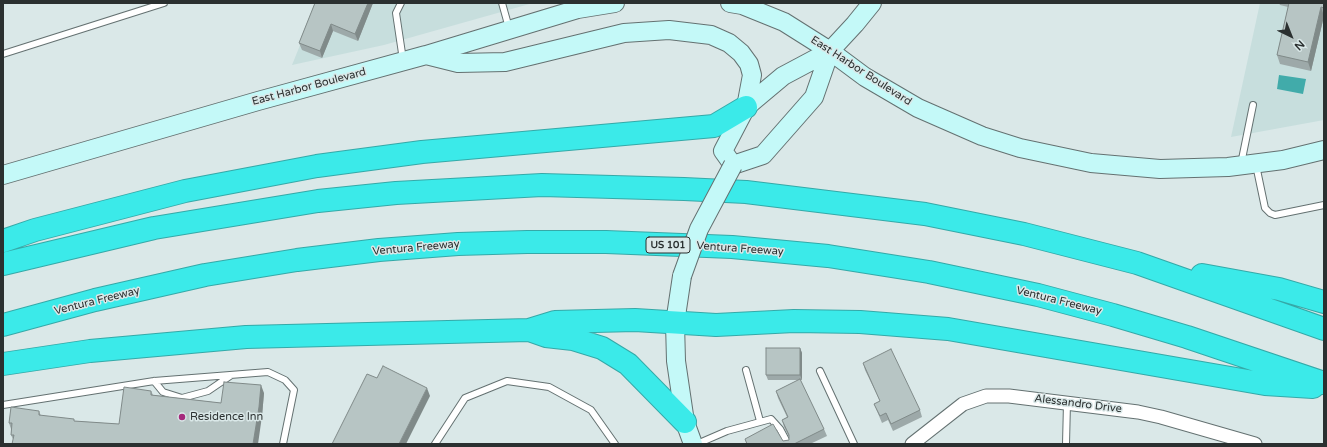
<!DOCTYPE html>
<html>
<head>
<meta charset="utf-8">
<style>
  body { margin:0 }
  #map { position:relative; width:1327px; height:447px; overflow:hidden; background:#dae8e8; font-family:"Varela Round",sans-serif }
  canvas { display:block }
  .frame { position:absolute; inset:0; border:4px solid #2b3030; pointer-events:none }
  .north { position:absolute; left:1271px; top:16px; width:40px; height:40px; -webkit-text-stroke:3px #dae8e8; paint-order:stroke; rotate:137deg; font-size:11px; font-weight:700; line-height:16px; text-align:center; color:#2b3030 }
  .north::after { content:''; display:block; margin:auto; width:14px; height:18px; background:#2b3030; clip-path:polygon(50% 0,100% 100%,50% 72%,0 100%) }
</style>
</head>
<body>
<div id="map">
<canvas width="1327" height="447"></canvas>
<div class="frame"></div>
<div class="north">N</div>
</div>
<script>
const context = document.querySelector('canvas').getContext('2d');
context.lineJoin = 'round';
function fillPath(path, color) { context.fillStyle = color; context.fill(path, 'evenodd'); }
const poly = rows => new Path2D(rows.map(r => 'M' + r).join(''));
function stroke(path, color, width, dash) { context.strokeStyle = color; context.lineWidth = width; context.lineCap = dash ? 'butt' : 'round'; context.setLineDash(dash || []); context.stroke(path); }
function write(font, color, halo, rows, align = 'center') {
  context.font = font + ' "Varela Round",sans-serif'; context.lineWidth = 3; context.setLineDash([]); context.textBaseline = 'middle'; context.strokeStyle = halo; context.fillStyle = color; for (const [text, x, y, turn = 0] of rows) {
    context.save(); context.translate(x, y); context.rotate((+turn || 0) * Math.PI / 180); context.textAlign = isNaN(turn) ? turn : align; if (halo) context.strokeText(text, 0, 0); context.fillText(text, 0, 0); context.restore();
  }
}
fillPath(poly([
  [317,3,533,3,384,45,292,65],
  [1260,3,1324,3,1324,120,1231,137]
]), '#c7dedd');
fillPath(poly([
  [1279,75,1306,79,1303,94,1277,89]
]), '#41abaa');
const lane = poly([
  [401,3,396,13,403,60],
  [502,3,509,28],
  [3,54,164,3],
  [1241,164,1253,105],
  [1256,165,1265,208,1270,213,1275,215,1324,205],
  [746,370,760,421],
  [820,371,854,444],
  [154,381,163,392,182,398,208,391,230,376],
  [3,405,154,381,268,372,285,380,294,390,283,444],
  [435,444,465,398,507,381,549,387,591,410,615,444],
  [697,444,727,431,771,419,780,429,788,444],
  [1066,444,1067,403]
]);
const street = poly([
  [912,444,963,404,986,396,1009,396,1138,412,1161,417,1255,444]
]);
const secondary = poly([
  [730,3,742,5,784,22,830,51,865,77,918,108,982,136,1020,148,1091,163,1160,169,1228,167,1283,160,1324,150],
  [830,51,814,97,763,155,733,165,723,151,746,107,783,76,830,51,855,24,872,3],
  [426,55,458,63,505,62,624,33,669,30,711,35,729,43,741,53,749,64,752,75,746,107],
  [3,175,258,101,426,55,578,9,615,3],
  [682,276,675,323,676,361,685,422,693,444]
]);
const highway = poly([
  [3,241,35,230,185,191,317,166,422,152,714,126,746,107],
  [3,264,154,228,318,201,396,193,542,185,684,189,746,192,925,214,1024,234,1137,263,1324,329],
  [1202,275,1279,289,1324,302],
  [3,325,95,300,205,275,297,260,379,250,458,244,527,242,606,242,732,247,828,256,929,272,1038,295,1113,315,1187,337,1324,383],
  [529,330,546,336,573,339,602,348,628,364,685,422],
  [3,364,90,351,246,337,529,330,555,322,635,320,716,325,794,321,860,322,948,329,1265,384,1313,387]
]);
stroke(lane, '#647171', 8);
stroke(street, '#647171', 15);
stroke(secondary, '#647171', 20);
stroke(highway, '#35a9a8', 24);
stroke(lane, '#fff', 6);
stroke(street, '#fff', 13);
stroke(secondary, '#c4f9f8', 18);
stroke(highway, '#3beae9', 22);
const secondaryBridge = poly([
  [682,276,699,229,733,165]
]);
stroke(secondaryBridge, '#647171', 20, []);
stroke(secondaryBridge, '#c4f9f8', 18);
fillPath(poly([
  [315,3,373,3,358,41,333,31,322,58,302,50,299,43],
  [1279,3,1324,3,1324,16,1311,71,1280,64,1277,55,1288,7,1280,5],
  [800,348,802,353,802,380,800,380,824,429,827,436,810,444,747,444,745,439,783,441,789,440,789,437,784,427,782,420,787,417,778,398,776,391,799,380,768,380,766,375],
  [863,363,920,410,922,417,893,431,888,420,882,423,874,404,880,401,865,370],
  [151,391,153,395,221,403,264,393,262,416,13,439,11,435,11,429,9,423,39,411,41,416,75,421,119,424]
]), '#9da9a9');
fillPath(poly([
  [368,3,373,3,358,41,355,34],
  [1321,7,1324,16,1311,71,1308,62],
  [331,24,333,31,322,58,320,51],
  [800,348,802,353,802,380,800,375],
  [261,385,264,393,262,416,258,444,253,444],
  [427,388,430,396,406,444,399,444]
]), '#808a89');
const building = poly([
  [315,3,368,3,355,34,331,24,320,51,299,43,315,3],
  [1289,3,1324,3,1324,8,1321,7,1308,62,1277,55,1289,3],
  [766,348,800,348,800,375,766,375,766,348],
  [891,349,920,410,891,424,886,413,880,416,874,404,880,401,863,363,891,349],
  [383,366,427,388,399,444,332,444,367,374,377,378,383,366],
  [800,379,824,429,794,444,747,444,745,439,773,424,783,441,789,440,789,435,782,420,788,417,776,391,800,379],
  [224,382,261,385,259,407,253,444,12,444,14,435,11,435,12,423,9,423,11,407,39,411,39,415,74,419,74,421,119,424,124,387,151,391,151,395,221,403,224,382]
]);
fillPath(building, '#b7c5c4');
stroke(building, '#808a89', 1);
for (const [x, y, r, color] of [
  [182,417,4,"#a5297c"]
]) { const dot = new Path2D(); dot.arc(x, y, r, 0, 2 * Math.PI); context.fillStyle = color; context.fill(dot); stroke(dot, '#dae8e8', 1.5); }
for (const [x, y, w] of [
  [668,245,44]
]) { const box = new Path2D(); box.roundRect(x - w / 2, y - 8, w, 16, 3); context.fillStyle = '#dae8e8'; context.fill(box); stroke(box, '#2b3030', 1); }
write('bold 10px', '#2b3030', null, [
  ["US 101",668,245]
]);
write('11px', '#2b3030', '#dae8e8', [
  ["East Harbor Boulevard",861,71,33],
  ["East Harbor Boulevard",309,87,-15],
  ["Ventura Freeway",416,248,-5],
  ["Ventura Freeway",740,249,4],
  ["Ventura Freeway",97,301,-14],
  ["Ventura Freeway",1059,301,14],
  ["Alessandro Drive",1078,404,7]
]);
write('11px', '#2b3030', '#dae8e8', [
  ["Residence Inn",190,417]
], 'left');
</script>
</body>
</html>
